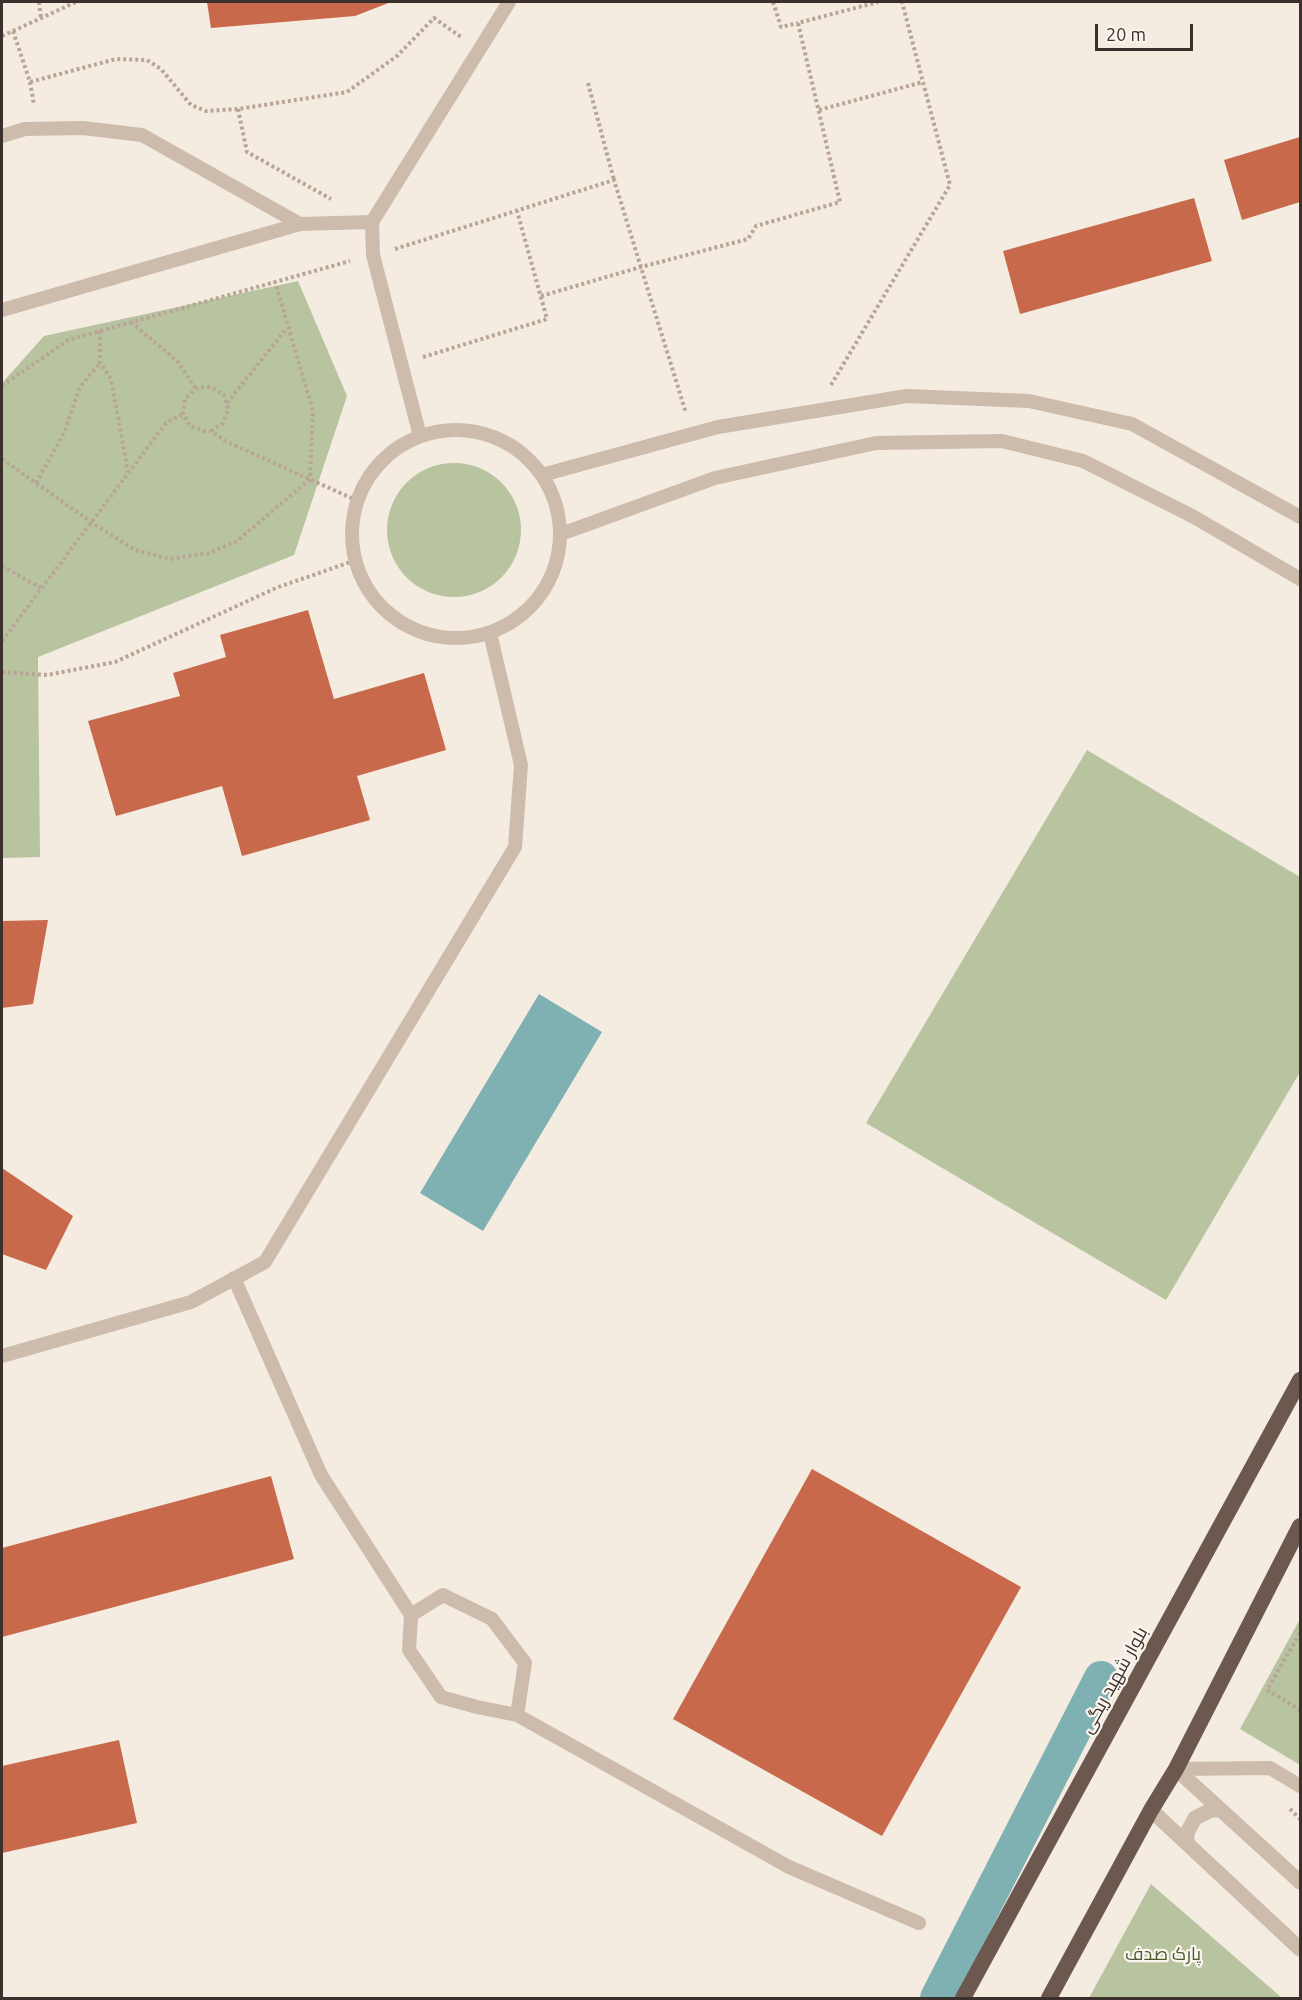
<!DOCTYPE html>
<html>
<head>
<meta charset="utf-8">
<style>
  body { margin:0 }
  #map { position:relative; width:1302px; height:2000px; overflow:hidden; background:#f4ebe1; font-family:Ubuntu,sans-serif }
  canvas { display:block }
  .frame { position:absolute; inset:0; border:3px solid #3b302b; pointer-events:none }
  .scale { position:absolute; left:1095px; top:24px; width:98px; height:27px; box-sizing:border-box; border:3px solid #3b302b; border-top:0; padding-left:8px; font-size:18px; line-height:21px; white-space:nowrap; color:#3b302b; -webkit-text-stroke:4px #fbf5ee; paint-order:stroke }
</style>
</head>
<body>
<div id="map">
<canvas width="1302" height="2000"></canvas>
<div class="frame"></div>
<div class="scale">20 m</div>
</div>
<script>
const context = document.querySelector('canvas').getContext('2d');
context.lineJoin = 'round';
function fillPath(path, color) { context.fillStyle = color; context.fill(path, 'evenodd'); }
const poly = rows => new Path2D(rows.map(r => 'M' + r).join(''));
function stroke(path, color, width, dash) { context.strokeStyle = color; context.lineWidth = width; context.lineCap = dash ? 'butt' : 'round'; context.setLineDash(dash || []); context.stroke(path); }
function write(font, color, halo, rows, align = 'center') {
  context.font = font + ' Ubuntu,Cairo,sans-serif'; context.lineWidth = 4.5; context.setLineDash([]); context.textBaseline = 'middle'; context.strokeStyle = halo; context.fillStyle = color; for (const [text, x, y, turn = 0] of rows) {
    context.save(); context.translate(x, y); context.rotate((+turn || 0) * Math.PI / 180); context.textAlign = isNaN(turn) ? turn : align; if (halo) context.strokeText(text, 0, 0); context.fillText(text, 0, 0); context.restore();
  }
}
fillPath(poly([
  [298,281,347,396,294,555,38,657,40,857,2,858,2,383,44,336],
  '387 530a67 67 0 1 1 134 0a67 67 0 1 1-134 0Z',
  [1087,750,1300,877,1300,1072,1166,1300,866,1123],
  [1300,1619,1300,1765,1240,1729],
  [1151,1884,1282,1998,1089,1998]
]), '#b8c4a0');
fillPath(poly([
  [539,994,602,1032,483,1231,420,1193]
]), '#7fb0b2');
stroke(poly([
  [937,1998,1101,1678]
]), '#7fb0b2', 34);
fillPath(poly([
  [207,2,391,2,355,16,211,28],
  [1300,137,1300,202,1242,220,1224,160],
  [1194,198,1212,261,1020,314,1003,251],
  [308,610,334,699,424,673,446,750,357,776,370,820,242,856,222,786,116,816,88,721,180,696,173,673,226,657,220,635],
  [48,920,33,1004,2,1008,2,921],
  [2,1168,73,1216,46,1270,2,1254],
  [812,1469,1021,1587,882,1836,673,1719],
  [271,1476,294,1559,2,1637,2,1548],
  [119,1740,137,1823,2,1853,2,1766]
]), '#c8694b');
stroke(poly([
  [39,2,41,18],
  [773,2,781,27,798,23],
  [13,31,30,82,116,59,147,60,161,69,191,105,206,111,238,109,347,92,397,56,434,18,461,37],
  [2,36,76,2],
  [30,82,34,105],
  [588,83,614,180],
  [238,109,247,152,331,199],
  [819,110,923,82],
  [395,249,614,180,686,413],
  [541,296,641,267,748,239,756,226,840,202,798,23,878,2],
  [131,322,178,362,196,389],
  [100,331,100,363,111,379,128,472],
  [423,357,547,319,517,211],
  [831,385,950,185,902,2],
  [2,386,68,340,350,261],
  [227,403,287,328],
  [211,431,223,423,228,410,224,395,211,387,203,387,196,389,185,399,183,414,190,426,204,431,211,431,225,441,358,501],
  [2,459,91,522,135,550,170,559,209,553,237,541,310,479,313,411,275,282],
  [36,483,64,433,80,387,100,363],
  [2,566,41,588],
  [2,641,166,423,183,414],
  [2,672,47,675,115,662,276,588,356,560],
  [1300,1633,1267,1690,1300,1710],
  [1290,1809,1300,1819]
]), '#b9a596', 4, [3, 3]);
stroke(poly([
  [2,136,25,129,83,128,142,135,300,224],
  [372,222,509,2],
  [2,310,300,224,372,222,373,255,420,436],
  '352 534a104 104 0 1 1 208 0a104 104 0 1 1-208 0Z',
  [542,475,718,427,907,396,1029,401,1132,424,1300,517],
  [561,534,715,478,876,443,1002,441,1083,461,1194,517,1300,579],
  [234,1278,321,1475,411,1615],
  [2,1356,191,1302,265,1262,515,847,521,765,490,633],
  [517,1715,525,1663,492,1619,443,1595,411,1615,409,1650,441,1697,477,1707,517,1715,789,1867,919,1923],
  [1176,1769,1270,1768,1300,1786]
]), '#cdbbac', 14);
stroke(poly([
  [1176,1769,1300,1882],
  [1151,1810,1300,1949],
  [1187,1842,1187,1833,1195,1818,1211,1810,1220,1810]
]), '#cdbbac', 15);
stroke(poly([
  [963,1998,1300,1380],
  [1049,1998,1151,1810,1176,1769,1300,1526]
]), '#6c584f', 16);
write('18px', '#3b302b', '#fbf5ee', [
  ["بلوار شهید ریگی",1114,1680,-61]
]);
write('18px', '#4a5a2e', '#fbf5ee', [
  ["پارک صدف",1163,1954]
]);
</script>
</body>
</html>
